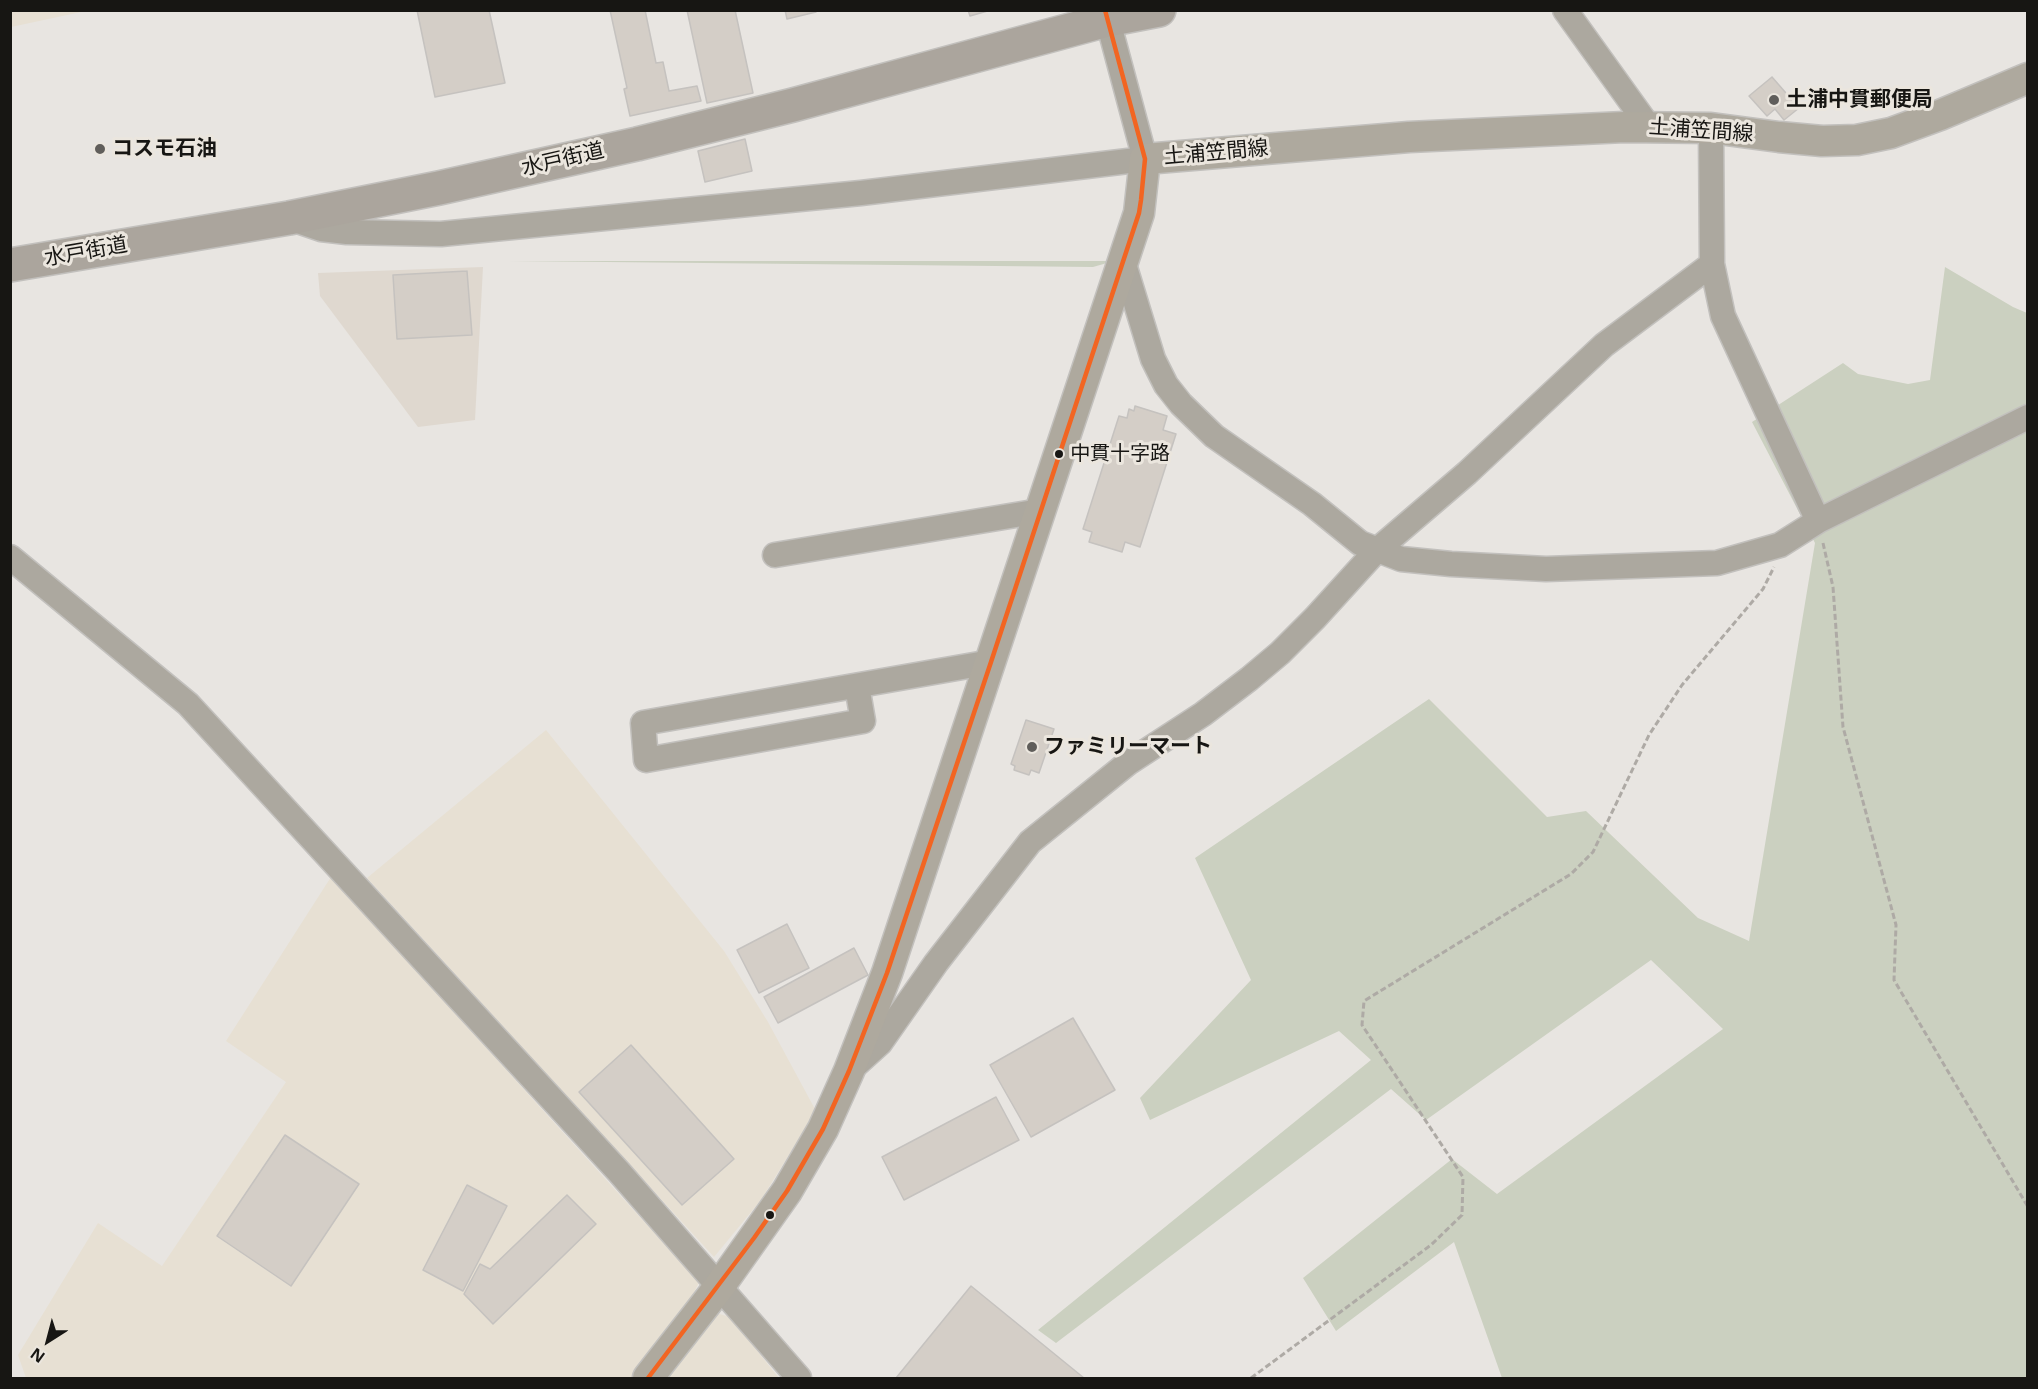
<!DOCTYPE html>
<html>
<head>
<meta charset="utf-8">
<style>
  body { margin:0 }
  #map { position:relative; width:2038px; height:1389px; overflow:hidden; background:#e8e5e1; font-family:"Open Sans",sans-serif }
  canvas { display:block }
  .frame { position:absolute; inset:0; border:12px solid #171613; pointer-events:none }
  .north { position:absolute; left:18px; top:1311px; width:60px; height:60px; -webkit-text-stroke:4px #ebe6de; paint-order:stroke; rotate:216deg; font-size:16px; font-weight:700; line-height:24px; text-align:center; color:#171613 }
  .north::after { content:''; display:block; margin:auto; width:21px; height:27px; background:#171613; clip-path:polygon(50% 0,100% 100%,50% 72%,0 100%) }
</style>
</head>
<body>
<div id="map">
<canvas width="2038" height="1389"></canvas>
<div class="frame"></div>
<div class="north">N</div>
</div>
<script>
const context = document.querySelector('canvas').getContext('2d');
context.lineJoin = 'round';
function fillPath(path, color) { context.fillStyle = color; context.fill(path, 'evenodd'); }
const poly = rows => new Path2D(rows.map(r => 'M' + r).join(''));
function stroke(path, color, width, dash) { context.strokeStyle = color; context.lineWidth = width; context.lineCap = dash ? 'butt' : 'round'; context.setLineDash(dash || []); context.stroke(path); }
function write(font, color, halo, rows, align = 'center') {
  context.font = font + ' "Open Sans","Noto Sans JP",sans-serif'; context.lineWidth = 6; context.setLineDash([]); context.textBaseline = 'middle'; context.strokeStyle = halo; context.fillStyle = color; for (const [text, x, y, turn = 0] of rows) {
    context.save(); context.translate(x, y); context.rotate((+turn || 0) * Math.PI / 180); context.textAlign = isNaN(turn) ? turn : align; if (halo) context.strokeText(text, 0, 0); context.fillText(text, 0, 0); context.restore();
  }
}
fillPath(poly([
  [483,267,475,420,418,427,320,296,318,273]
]), '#dfd8cf');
fillPath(poly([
  [11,10,86,10,86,11,11,27],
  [546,730,724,951,768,1022,816,1111,761,1200,714,1257,367,878],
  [331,877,699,1282,693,1295,637,1378,26,1378,18,1355,98,1223,162,1266,286,1082,226,1041],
  [716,1313,730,1317,779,1378,661,1378]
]), '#e7e0d3');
fillPath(poly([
  [509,261,1114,261,1093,267],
  [1945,267,2013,307,2027,313,2027,1378,1502,1378,1454,1242,1336,1331,1303,1278,1452,1159,1497,1194,1723,1029,1651,960,1426,1120,1391,1089,1056,1343,1038,1330,1371,1060,1339,1031,1150,1120,1140,1098,1251,980,1195,858,1429,699,1547,817,1586,811,1698,918,1749,941,1815,543,1752,422,1843,363,1858,374,1908,384,1930,380]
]), '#cbd0c0');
const building = poly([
  [417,10,489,10,505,83,435,97,417,10],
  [610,10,645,10,656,63,663,62,669,91,697,86,701,101,630,116,624,89,627,88,610,10],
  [687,10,735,10,753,93,707,103,687,10],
  [785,10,816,10,816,12,787,19,785,10],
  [968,10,991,10,970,16,968,10],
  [1772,77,1799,108,1784,120,1775,109,1767,116,1749,96,1772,77],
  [745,139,752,171,705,182,698,151,745,139],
  [467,271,472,335,397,339,393,275,467,271],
  [1135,406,1167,416,1163,430,1176,434,1140,547,1125,542,1122,552,1089,542,1092,532,1083,529,1119,416,1127,418,1129,409,1134,411,1135,406],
  [1026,720,1054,729,1039,773,1031,770,1029,775,1014,770,1015,766,1011,764,1026,720],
  [787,924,809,968,759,993,737,950,787,924],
  [854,948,868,975,778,1023,764,997,854,948],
  [1073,1018,1115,1090,1031,1137,990,1065,1073,1018],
  [631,1045,734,1159,682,1205,579,1092,631,1045],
  [996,1097,1019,1140,904,1200,882,1157,996,1097],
  [285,1135,359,1184,291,1286,217,1236,285,1135],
  [467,1185,507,1206,463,1291,423,1270,467,1185],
  [567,1195,596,1224,493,1324,464,1294,480,1264,490,1269,567,1195],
  [971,1286,1084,1378,896,1378,971,1286]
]);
fillPath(building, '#d4cec7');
stroke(building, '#c5c2bf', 1.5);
const minor = poly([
  [1565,10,1649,127],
  [1711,128,1712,264,1723,316,1818,521],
  [289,218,321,229,347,232,441,234,861,193,1145,159,1105,10],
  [1123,261,1153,359,1166,385,1181,404,1214,436,1312,504,1360,543,1401,559,1451,564,1546,569,1717,563,1780,545,1818,521,2028,417],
  [775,555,1040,511],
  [10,557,188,704,619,1172,799,1378],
  [857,686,863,721,646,760,643,723,991,662],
  [849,1071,880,1043,936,963,1030,842,1128,763,1203,714,1249,679,1280,653,1315,618,1376,551,1467,473,1604,345,1712,264]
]);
const major = poly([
  [648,1378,719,1287,787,1191,823,1129,849,1071,887,973,1139,213,1145,159,1409,137,1625,127,1711,128,1779,137,1822,141,1857,140,1891,133,1940,115,2028,78]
]);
const highway = poly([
  [10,265,289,218,439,188,637,144,793,105,1107,20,1159,10]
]);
stroke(minor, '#c2c0bd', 27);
stroke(major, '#c2c0bd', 33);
stroke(highway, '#c2c0bd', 36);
stroke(poly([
  [1823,543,1833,587,1843,727,1896,925,1894,980,2028,1207],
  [1251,1378,1431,1245,1462,1215,1463,1177,1362,1025,1364,1001,1571,874,1593,852,1649,735,1682,685,1763,589,1774,567]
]), '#aeaaa5', 3, [6, 3]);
stroke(minor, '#aca89f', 24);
stroke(major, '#aea99e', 30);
stroke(highway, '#aba59d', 33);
stroke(poly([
  [648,1378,754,1238,787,1191,823,1129,849,1071,887,973,991,662,1139,213,1141,200,1145,159,1105,10]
]), '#f26522', 4.5);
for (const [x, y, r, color] of [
  [1774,100,6,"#605e5b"],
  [100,149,6,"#605e5b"],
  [1059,454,5,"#171613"],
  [1032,747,6,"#605e5b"],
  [770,1215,5,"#171613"]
]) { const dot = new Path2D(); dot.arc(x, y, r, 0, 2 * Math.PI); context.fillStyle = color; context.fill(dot); stroke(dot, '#ebe6de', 2); }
write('20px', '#171613', '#ebe6de', [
  ["中貫十字路",1070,454]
], 'left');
write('bold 21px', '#171613', '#ebe6de', [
  ["土浦中貫郵便局",1786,100],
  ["コスモ石油",112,149],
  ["ファミリーマート",1044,747]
], 'left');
write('21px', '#171613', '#ebe6de', [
  ["土浦笠間線",1701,131,4],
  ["土浦笠間線",1216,153,-5],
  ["水戸街道",563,160,-13],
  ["水戸街道",86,252,-10]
]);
</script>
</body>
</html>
